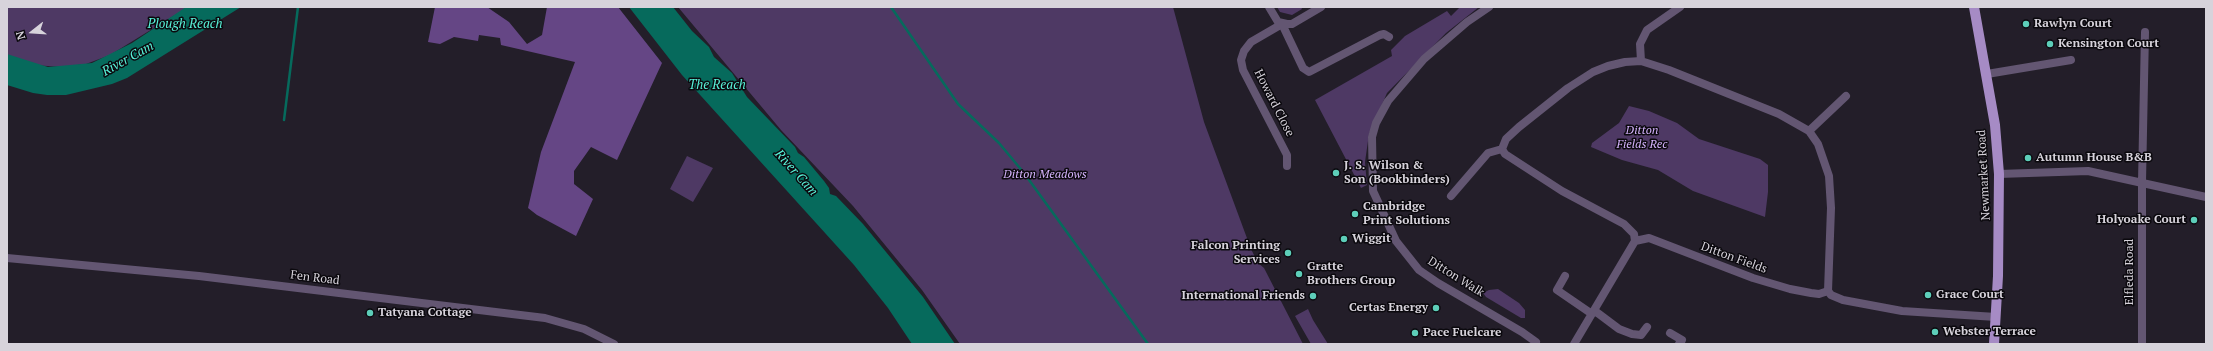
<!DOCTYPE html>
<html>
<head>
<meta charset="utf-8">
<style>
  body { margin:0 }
  #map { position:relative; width:2213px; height:351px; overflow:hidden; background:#231e29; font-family:"PT Serif",serif }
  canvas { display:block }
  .frame { position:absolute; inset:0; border:8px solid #d7d3db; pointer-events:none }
  .north { position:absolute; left:12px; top:12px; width:40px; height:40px; -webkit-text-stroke:3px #0b090e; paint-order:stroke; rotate:253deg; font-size:11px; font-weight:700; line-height:16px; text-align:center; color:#d7d3db }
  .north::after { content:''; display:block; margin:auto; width:14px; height:18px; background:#d7d3db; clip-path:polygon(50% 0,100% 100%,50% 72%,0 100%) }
</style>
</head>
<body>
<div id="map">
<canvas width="2213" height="351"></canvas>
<div class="frame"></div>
<div class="north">N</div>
</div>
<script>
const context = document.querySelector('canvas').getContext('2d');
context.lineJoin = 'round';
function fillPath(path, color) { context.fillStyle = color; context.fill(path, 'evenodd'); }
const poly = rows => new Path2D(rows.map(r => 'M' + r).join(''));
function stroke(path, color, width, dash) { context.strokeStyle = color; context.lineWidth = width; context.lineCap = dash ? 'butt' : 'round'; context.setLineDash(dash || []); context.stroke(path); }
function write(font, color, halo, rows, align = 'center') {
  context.font = font + ' "PT Serif",serif'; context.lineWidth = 3; context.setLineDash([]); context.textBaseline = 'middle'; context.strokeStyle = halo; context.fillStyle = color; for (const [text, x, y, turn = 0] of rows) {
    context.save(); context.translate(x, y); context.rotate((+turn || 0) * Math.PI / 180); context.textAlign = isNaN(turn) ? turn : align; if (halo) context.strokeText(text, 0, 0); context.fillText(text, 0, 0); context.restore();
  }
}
fillPath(poly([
  [7,7,188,7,110,55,86,64,61,67,20,64,7,55],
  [678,7,1173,7,1204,122,1251,249,1258,263,1264,268,1303,344,960,344,922,290,853,206,781,130],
  [1277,7,1301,7,1302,9,1292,15,1280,12],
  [1460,7,1479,7,1446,33,1387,93,1369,134,1365,162,1367,185,1361,188,1315,100,1392,56,1391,50,1405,36,1447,11,1451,16],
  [1629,106,1649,111,1677,123,1699,139,1760,159,1768,165,1768,192,1765,217,1693,191,1658,170,1622,160,1591,147,1592,143,1619,123],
  [687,156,713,168,693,202,670,189],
  [1498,289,1519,303,1525,310,1525,318,1521,318,1486,297,1483,293,1489,290],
  [1308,309,1313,320,1328,344,1311,344,1295,316]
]), '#4e3964');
fillPath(poly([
  [435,7,487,7,509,22,527,44,542,35,547,7,618,7,662,63,617,160,591,147,574,171,574,184,593,199,576,236,537,215,528,208,541,152,575,62,501,45,500,38,479,35,478,41,454,37,440,44,428,42]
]), '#654685');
fillPath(poly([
  [186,7,241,7,127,78,112,84,66,95,47,95,33,93,7,85,7,54,48,67,92,63,132,43],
  [629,7,673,7,692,31,709,47,714,57,732,73,747,97,795,147,798,153,804,157,824,181,829,188,830,194,836,196,863,224,923,297,955,344,912,344,888,308,854,265,682,75]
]), '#066a5c');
stroke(poly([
  [891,7,958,104,999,143,1024,173,1148,344],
  [284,120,298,7]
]), '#066a5c', 2.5);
stroke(poly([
  [1269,7,1278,22,1287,24,1292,24,1321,7],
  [1489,7,1467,22,1424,59,1388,101,1376,123,1372,137,1373,191,1396,241,1419,270,1438,283,1522,332,1536,342],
  [1641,61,1640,44,1647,30,1680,7],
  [1987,74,2071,60],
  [1809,131,1818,144,1829,176,1831,208,1828,291,1831,295,1843,300,1902,311,1996,317],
  [1287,166,1287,155,1243,70,1241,60,1244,51,1251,42,1282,24,1303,68,1309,72,1380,35,1384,34,1389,37],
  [1999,174,2088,171,2206,197],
  [1451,196,1488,153,1502,149],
  [1635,241,1649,238,1753,278,1790,289,1811,293,1819,294,1828,291],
  [7,258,199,276,545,318,584,329,614,344],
  [1565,276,1557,290,1592,314],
  [1595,311,1619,329,1632,334,1641,335,1647,327],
  [1670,333,1682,340,1679,344],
  [1574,344,1635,241,1634,234,1624,224,1562,191,1505,154,1502,149,1506,139,1519,127,1568,88,1593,72,1608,66,1625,62,1641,61,1669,70,1779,114,1809,131,1846,96],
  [2142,344,2142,182,2145,32]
]), '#635672', 8);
stroke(poly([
  [1974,7,1995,125,1999,174,1998,276,1994,344]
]), '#a68bc5', 10);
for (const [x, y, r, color] of [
  [2026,24,4,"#5dceb9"],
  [2050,44,4,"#5dceb9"],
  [2028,158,4,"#5dceb9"],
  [1336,173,4,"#5dceb9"],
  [1355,214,4,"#5dceb9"],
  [2194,220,4,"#5dceb9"],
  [1344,239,4,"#5dceb9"],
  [1288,253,4,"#5dceb9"],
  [1299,274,4,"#5dceb9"],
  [1928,295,4,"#5dceb9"],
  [1313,296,4,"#5dceb9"],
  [1436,308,4,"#5dceb9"],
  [370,313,4,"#5dceb9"],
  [1935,332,4,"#5dceb9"],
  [1415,333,4,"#5dceb9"]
]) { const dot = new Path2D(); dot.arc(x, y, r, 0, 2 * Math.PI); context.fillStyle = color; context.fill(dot); stroke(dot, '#0b090e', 1.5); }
write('bold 12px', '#d7d3db', '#0b090e', [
  ["Rawlyn Court",2034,24],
  ["Kensington Court",2058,44],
  ["Autumn House B&B",2036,158],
  ["J. S. Wilson &",1344,166],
  ["Son (Bookbinders)",1344,180],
  ["Cambridge",1363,207],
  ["Print Solutions",1363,221],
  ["Holyoake Court",2186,220,"right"],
  ["Wiggit",1352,239],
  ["Falcon Printing",1280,246,"right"],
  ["Services",1280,260,"right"],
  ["Gratte",1307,267],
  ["Brothers Group",1307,281],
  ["Grace Court",1936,295],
  ["International Friends",1305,296,"right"],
  ["Certas Energy",1428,308,"right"],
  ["Tatyana Cottage",378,313],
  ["Webster Terrace",1943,332],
  ["Pace Fuelcare",1423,333]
], 'left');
write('12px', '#d7d3db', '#0b090e', [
  ["Howard Close",1274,103,63],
  ["Newmarket Road",1984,175,-93],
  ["Ditton Fields",1734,258,20],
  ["Elfleda Road",2130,272,-90],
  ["Ditton Walk",1456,277,32],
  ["Fen Road",315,278,7]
]);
write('italic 12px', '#d4b2fc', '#0b090e', [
  ["Ditton",1642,131],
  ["Fields Rec",1642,145],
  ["Ditton Meadows",1045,175]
]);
write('italic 13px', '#58f2d8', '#0b090e', [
  ["Plough Reach",185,24],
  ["River Cam",128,59,-29],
  ["The Reach",717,85],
  ["River Cam",796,173,48]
]);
</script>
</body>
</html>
